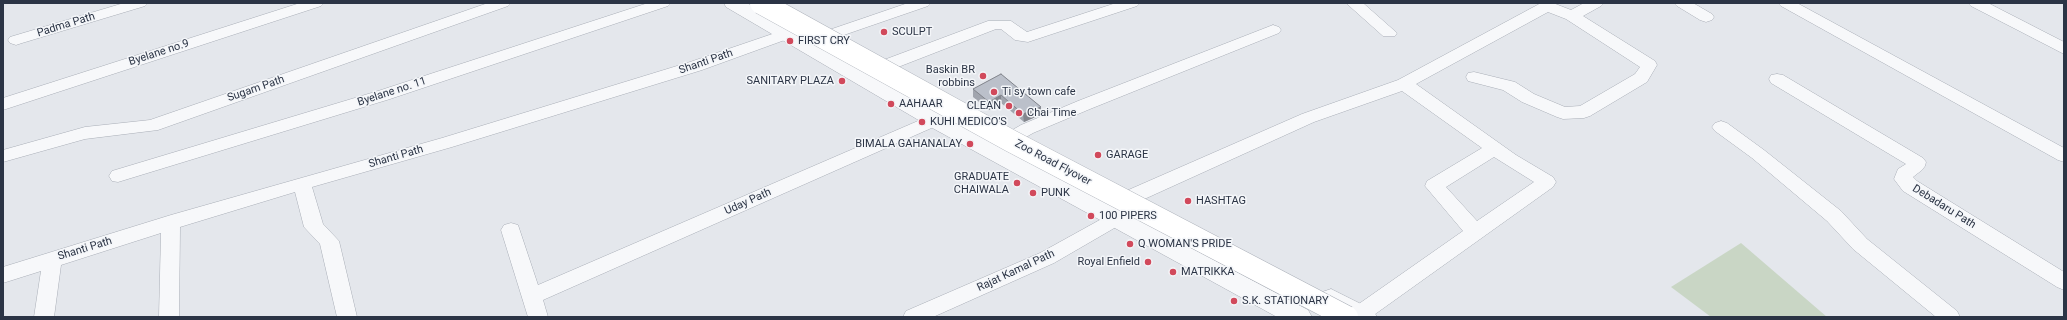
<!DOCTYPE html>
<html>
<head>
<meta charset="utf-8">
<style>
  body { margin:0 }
  #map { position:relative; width:2067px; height:320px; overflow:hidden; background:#e4e7ec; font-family:Roboto,sans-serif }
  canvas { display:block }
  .frame { position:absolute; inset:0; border:4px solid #2b3445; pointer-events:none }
</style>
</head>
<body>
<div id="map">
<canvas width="2067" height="320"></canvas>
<div class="frame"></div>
</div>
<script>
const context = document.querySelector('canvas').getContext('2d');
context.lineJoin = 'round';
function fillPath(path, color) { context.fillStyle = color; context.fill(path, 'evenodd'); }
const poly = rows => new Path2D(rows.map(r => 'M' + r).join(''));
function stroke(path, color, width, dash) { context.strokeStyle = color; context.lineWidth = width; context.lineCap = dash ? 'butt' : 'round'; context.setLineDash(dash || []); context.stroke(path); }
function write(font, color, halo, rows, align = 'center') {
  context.font = font + ' Roboto,sans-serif'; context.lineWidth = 3; context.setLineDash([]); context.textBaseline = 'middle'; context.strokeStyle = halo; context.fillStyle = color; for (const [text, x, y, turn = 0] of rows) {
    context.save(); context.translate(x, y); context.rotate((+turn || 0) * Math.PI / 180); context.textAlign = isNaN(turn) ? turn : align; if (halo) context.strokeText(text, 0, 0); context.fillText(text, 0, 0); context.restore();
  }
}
fillPath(poly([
  [1741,243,1827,317,1711,317,1671,287]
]), '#c9d6c5');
const minor = poly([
  [124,3,148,3,145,6,22,43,16,45,10,43,8,40,10,37,124,3],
  [300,3,324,3,321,6,3,110,3,98,300,3],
  [488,3,511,3,508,6,158,130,85,139,3,162,3,150,85,127,150,120,488,3],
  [648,3,671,3,668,6,390,99,118,182,112,181,109,176,112,171,378,91,648,3],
  [908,3,931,3,928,6,838,37,826,37,824,34,826,31,908,3],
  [1116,3,1140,3,1137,6,1028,42,1015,40,1001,29,996,29,893,69,887,70,881,69,879,65,881,61,988,21,1011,21,1027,32,1116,3],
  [1346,3,1363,3,1397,33,1395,36,1383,36,1346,3],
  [1541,3,1553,3,1571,10,1584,3,1604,3,1601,6,1583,16,1655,61,1657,65,1647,82,1590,116,1584,118,1563,119,1557,117,1522,102,1503,90,1468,81,1466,77,1468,73,1474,72,1515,82,1534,94,1565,107,1580,106,1635,74,1640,67,1566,19,1548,12,1416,84,1516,155,1553,177,1556,182,1553,187,1371,317,1351,317,1350,314,1353,308,1463,231,1425,186,1427,181,1482,148,1402,91,1314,122,1140,201,1133,203,1126,201,1124,196,1126,191,1302,114,1398,80,1541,3],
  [1494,157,1534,182,1477,221,1446,187,1494,157],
  [1674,3,1693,3,1712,14,1714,17,1712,20,1706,22,1700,20,1677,6,1674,3],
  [1778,3,1797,3,2064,148,2064,162,2058,160,1781,6,1778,3],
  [1968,3,1988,3,2064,42,2064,54,1971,6,1968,3],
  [1273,25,1279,27,1281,30,1279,33,1090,109,1033,133,1021,140,1015,142,1009,140,1006,136,1009,132,1021,125,1078,101,1273,25],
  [787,29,793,31,795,34,793,37,702,70,452,147,312,187,323,224,339,241,357,317,337,317,320,244,304,227,295,192,180,227,179,317,159,317,161,233,61,265,54,317,34,317,41,271,3,283,3,267,171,215,442,138,690,62,787,29],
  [1777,74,1783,75,1923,158,1926,162,1925,166,1922,170,1913,177,1917,181,2064,272,2064,290,2057,287,1903,191,1894,179,1898,169,1906,164,1771,83,1769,79,1771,75,1777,74],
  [948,108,954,110,957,114,954,118,543,300,548,317,528,317,501,230,504,225,511,223,518,225,538,285,948,108],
  [1721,121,1727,123,1764,150,1841,211,1867,239,1957,311,1960,317,1936,317,1853,249,1827,221,1752,158,1715,131,1712,127,1715,123,1721,121],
  [1116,211,1123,213,1125,218,1123,223,1054,263,933,317,903,317,906,311,1040,253,1116,211]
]);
const tertiary = poly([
  [724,3,747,3,941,115,1308,310,1312,317,1277,317,927,125,726,7,724,3],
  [1331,289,1373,310,1377,317,1342,317,1322,306,1319,299,1322,292,1331,289]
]);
stroke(minor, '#a9aeb7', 1);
stroke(tertiary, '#a9aeb7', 1);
fillPath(minor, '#f7f8fa');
fillPath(tertiary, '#f7f8fa');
const secondaryBridge = poly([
  [761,3,1011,141,1347,317]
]);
stroke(secondaryBridge, '#a9aeb7', 23, []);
stroke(secondaryBridge, '#fff', 22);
fillPath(poly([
  [1001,74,1041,107,1040,115,1024,122,1001,103,989,110,973,97,973,89]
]), '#a1a5ae');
fillPath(poly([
  [1001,95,1001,103,989,110,989,102],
  [1041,107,1040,115,1024,122,1023,114]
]), '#83868d');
const building = poly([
  [1001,74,1041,107,1023,114,1001,95,989,102,973,89,1001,74]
]);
fillPath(building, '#bbc0ca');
stroke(building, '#83868d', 1);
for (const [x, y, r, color] of [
  [884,32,4,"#d1495b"],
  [790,41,4,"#d1495b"],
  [983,76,4,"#d1495b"],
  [842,81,4,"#d1495b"],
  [994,92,4,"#d1495b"],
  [891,104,4,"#d1495b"],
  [1009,106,4,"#d1495b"],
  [1019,113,4,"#d1495b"],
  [922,122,4,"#d1495b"],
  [970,144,4,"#d1495b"],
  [1098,155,4,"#d1495b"],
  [1017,183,4,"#d1495b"],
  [1033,193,4,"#d1495b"],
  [1188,201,4,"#d1495b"],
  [1091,216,4,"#d1495b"],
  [1130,244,4,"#d1495b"],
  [1148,262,4,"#d1495b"],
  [1173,272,4,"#d1495b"],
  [1234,301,4,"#d1495b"]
]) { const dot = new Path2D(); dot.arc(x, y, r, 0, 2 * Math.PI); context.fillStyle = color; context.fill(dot); stroke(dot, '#f4f6f9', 1.5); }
write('11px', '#2b3445', '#f4f6f9', [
  ["Padma Path",66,25,-17],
  ["Byelane no.9",159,53,-18],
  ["Shanti Path",706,62,-19],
  ["Sugam Path",256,89,-19],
  ["Byelane no. 11",392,92,-18],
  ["Shanti Path",396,157,-16],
  ["Zoo Road Flyover",1053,163,28],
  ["Uday Path",748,202,-24],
  ["Debadaru Path",1944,207,32],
  ["Shanti Path",85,249,-17],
  ["Rajat Kamal Path",1016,271,-25]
]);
write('11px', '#2b3445', '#f4f6f9', [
  ["SCULPT",892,32],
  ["FIRST CRY",798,41],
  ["Baskin BR",975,70,"right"],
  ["robbins",975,83,"right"],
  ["SANITARY PLAZA",834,81,"right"],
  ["Ti sy town cafe",1002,92],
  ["AAHAAR",899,104],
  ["CLEAN",1001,106,"right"],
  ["Chai Time",1027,113],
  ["KUHI MEDICO'S",930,122],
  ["BIMALA GAHANALAY",962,144,"right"],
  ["GARAGE",1106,155],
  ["GRADUATE",1009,177,"right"],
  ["CHAIWALA",1009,190,"right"],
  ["PUNK",1041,193],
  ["HASHTAG",1196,201],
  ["100 PIPERS",1099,216],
  ["Q WOMAN'S PRIDE",1138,244],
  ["Royal Enfield",1140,262,"right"],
  ["MATRIKKA",1181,272],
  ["S.K. STATIONARY",1242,301]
], 'left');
</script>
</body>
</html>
